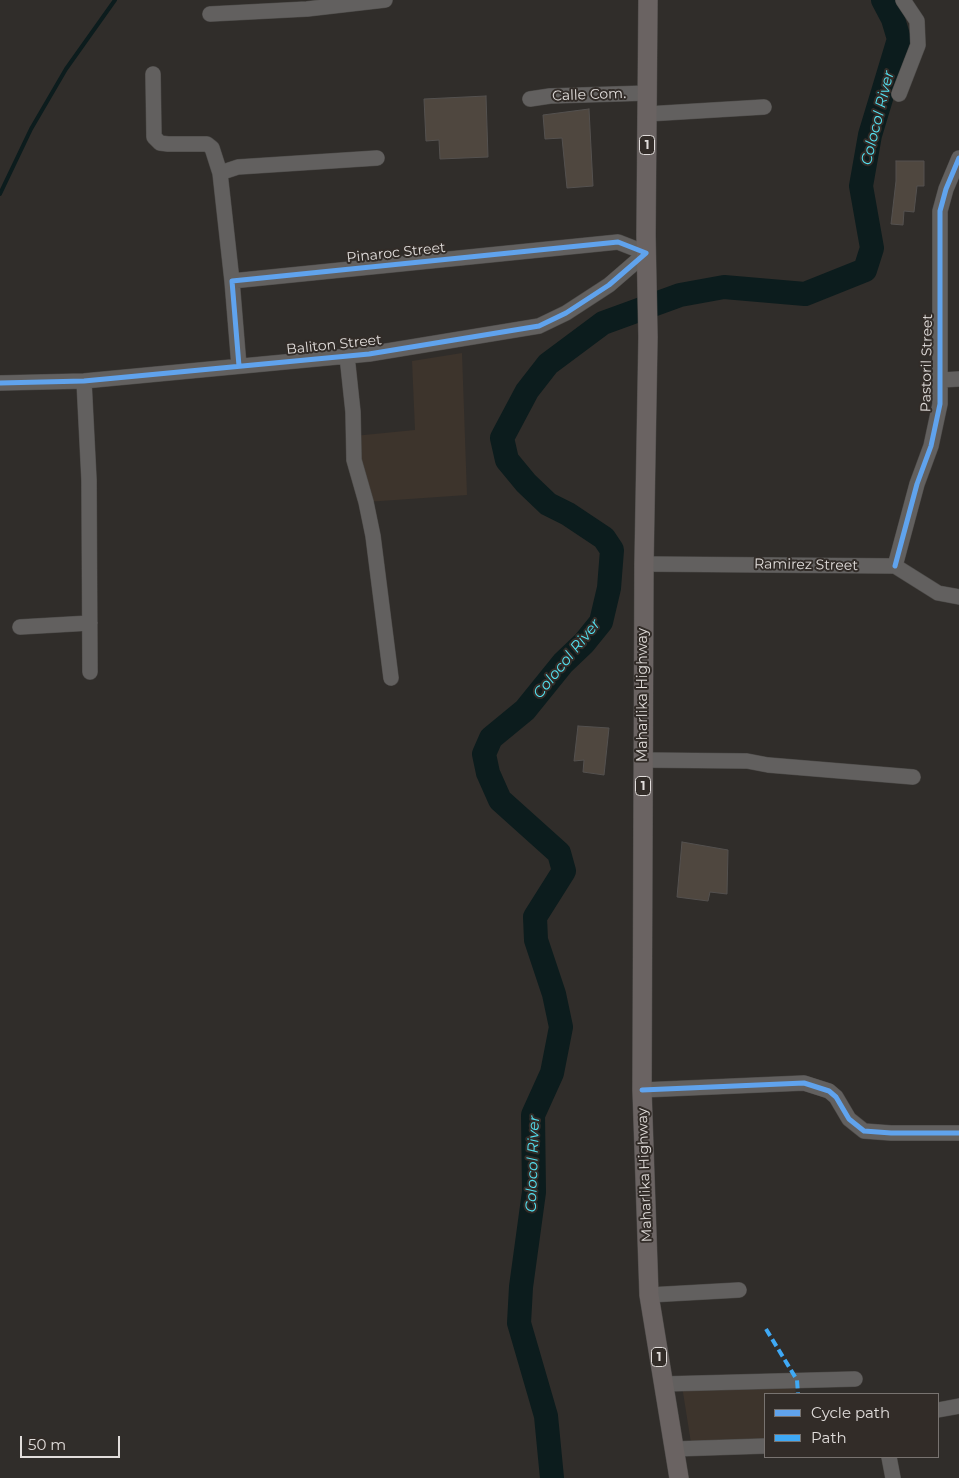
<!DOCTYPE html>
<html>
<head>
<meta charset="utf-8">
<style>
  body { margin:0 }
  #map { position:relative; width:959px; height:1478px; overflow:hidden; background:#302d2a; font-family:Montserrat,sans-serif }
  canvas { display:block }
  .legend { position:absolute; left:764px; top:1393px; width:175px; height:65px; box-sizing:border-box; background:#322c28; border:1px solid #787370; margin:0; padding:6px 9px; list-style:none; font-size:15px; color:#e1dddb }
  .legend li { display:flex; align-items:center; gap:10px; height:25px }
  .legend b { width:25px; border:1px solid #787370 }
  .scale { position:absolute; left:20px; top:1436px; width:100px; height:22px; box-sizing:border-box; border:2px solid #e1dddb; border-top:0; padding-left:6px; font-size:15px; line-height:18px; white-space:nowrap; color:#e1dddb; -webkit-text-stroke:4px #322c28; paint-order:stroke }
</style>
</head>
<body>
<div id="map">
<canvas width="959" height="1478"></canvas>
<ul class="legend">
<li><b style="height:6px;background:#60a3ed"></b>Cycle path</li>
<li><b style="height:6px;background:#3fa9f5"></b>Path</li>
</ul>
<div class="scale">50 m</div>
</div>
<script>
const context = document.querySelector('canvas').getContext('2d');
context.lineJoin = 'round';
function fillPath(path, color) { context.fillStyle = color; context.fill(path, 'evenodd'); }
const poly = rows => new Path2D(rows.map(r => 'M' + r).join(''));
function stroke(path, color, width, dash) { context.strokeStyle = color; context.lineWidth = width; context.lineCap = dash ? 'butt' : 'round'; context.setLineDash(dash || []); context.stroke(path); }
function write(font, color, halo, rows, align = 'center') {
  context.font = font + ' Montserrat,sans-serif'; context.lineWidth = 4; context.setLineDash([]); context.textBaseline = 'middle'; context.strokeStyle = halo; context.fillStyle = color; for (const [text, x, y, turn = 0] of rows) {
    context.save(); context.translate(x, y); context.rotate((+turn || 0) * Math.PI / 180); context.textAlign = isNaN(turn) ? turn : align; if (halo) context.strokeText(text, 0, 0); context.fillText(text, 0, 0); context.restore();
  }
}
fillPath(poly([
  [462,353,467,495,366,502,354,436,415,430,412,361],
  [682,1386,795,1386,796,1394,765,1394,765,1442,691,1443]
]), '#3d342c');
stroke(poly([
  [0,194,31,129,66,69,115,0]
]), '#0c1c1d', 4);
stroke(poly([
  [552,1478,546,1416,519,1323,521,1287,534,1192,533,1115,552,1073,561,1027,554,994,536,940,535,917,564,871,559,853,500,800,488,773,484,754,491,738,525,710,563,663,584,643,601,622,609,588,612,550,604,538,568,514,548,504,526,483,507,460,502,438,527,391,548,364,603,323,680,295,724,287,805,294,865,270,872,248,861,186,870,135,899,39,893,19,883,0]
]), '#0c1c1d', 24);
const building = poly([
  [486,96,488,157,440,159,439,140,426,141,424,99,486,96],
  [589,109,593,186,567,188,562,138,545,139,543,115,589,109],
  [896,161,924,161,924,186,917,186,914,212,904,211,903,225,891,224,896,181,896,161],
  [578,726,609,728,604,775,583,772,584,760,574,761,578,726],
  [682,842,728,850,727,894,710,892,708,901,677,897,682,842]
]);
fillPath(building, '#4f473f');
stroke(building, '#54514f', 1);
const minor = poly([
  [210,14,307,9,385,0],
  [153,74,154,137,160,143,168,144,207,144,212,148,220,173],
  [899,94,918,45,917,21,903,0],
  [530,99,550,96,648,93],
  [647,114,764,107],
  [232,281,220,173,238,167,377,158],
  [347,356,353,412,354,460,366,502,373,536,391,678],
  [941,380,959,379],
  [84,381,89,480,90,672],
  [0,383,84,381,369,354,539,326,566,313,609,285,646,253,618,242,232,281,239,366],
  [644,564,895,566,938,593,959,597],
  [895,566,917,484,931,446,940,404,940,211,946,189,959,158],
  [20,627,90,623],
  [643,760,747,761,768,765,913,777],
  [642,1090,804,1083,829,1091,836,1097,849,1119,864,1131,891,1133,959,1133],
  [649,1295,739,1290],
  [663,1384,855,1379],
  [938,1410,959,1406],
  [674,1449,765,1446],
  [889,1457,893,1478]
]);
const major = poly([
  [648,0,646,235,648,337,644,564,642,1090,649,1295,679,1478]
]);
stroke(minor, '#4c4a48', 16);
stroke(major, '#4c4a48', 20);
stroke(minor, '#62605f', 15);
stroke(major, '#6a6362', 19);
stroke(poly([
  [766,1329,797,1380,798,1394]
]), '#3fa9f5', 4, [8, 4]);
stroke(poly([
  [0,383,84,381,369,354,539,326,566,313,609,285,646,253,618,242,232,281,239,366],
  [895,566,917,484,931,446,940,404,940,211,946,189,959,158],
  [642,1090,804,1083,829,1091,836,1097,849,1119,864,1131,891,1133,959,1133]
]), '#60a3ed', 5);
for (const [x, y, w] of [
  [647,145,15],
  [643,786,15],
  [659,1357,15]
]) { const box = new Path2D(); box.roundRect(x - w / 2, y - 9.5, w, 19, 4); context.fillStyle = '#322c28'; context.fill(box); stroke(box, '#e1dddb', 1); }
write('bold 12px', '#e1dddb', null, [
  ["1",647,145],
  ["1",643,786],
  ["1",659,1357]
]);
write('14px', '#e1dddb', '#322c28', [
  ["Calle Com.",589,95,-2],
  ["Pinaroc Street",396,253,-6],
  ["Baliton Street",334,345,-6],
  ["Pastoril Street",927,363,-89],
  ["Ramirez Street",806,565,1],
  ["Maharlika Highway",643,695,-90],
  ["Maharlika Highway",645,1175,-92]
]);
write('italic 15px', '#54e1f1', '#322c28', [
  ["Colocol River",878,118,-76],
  ["Colocol River",567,659,-51],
  ["Colocol River",533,1164,-88]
]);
</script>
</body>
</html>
